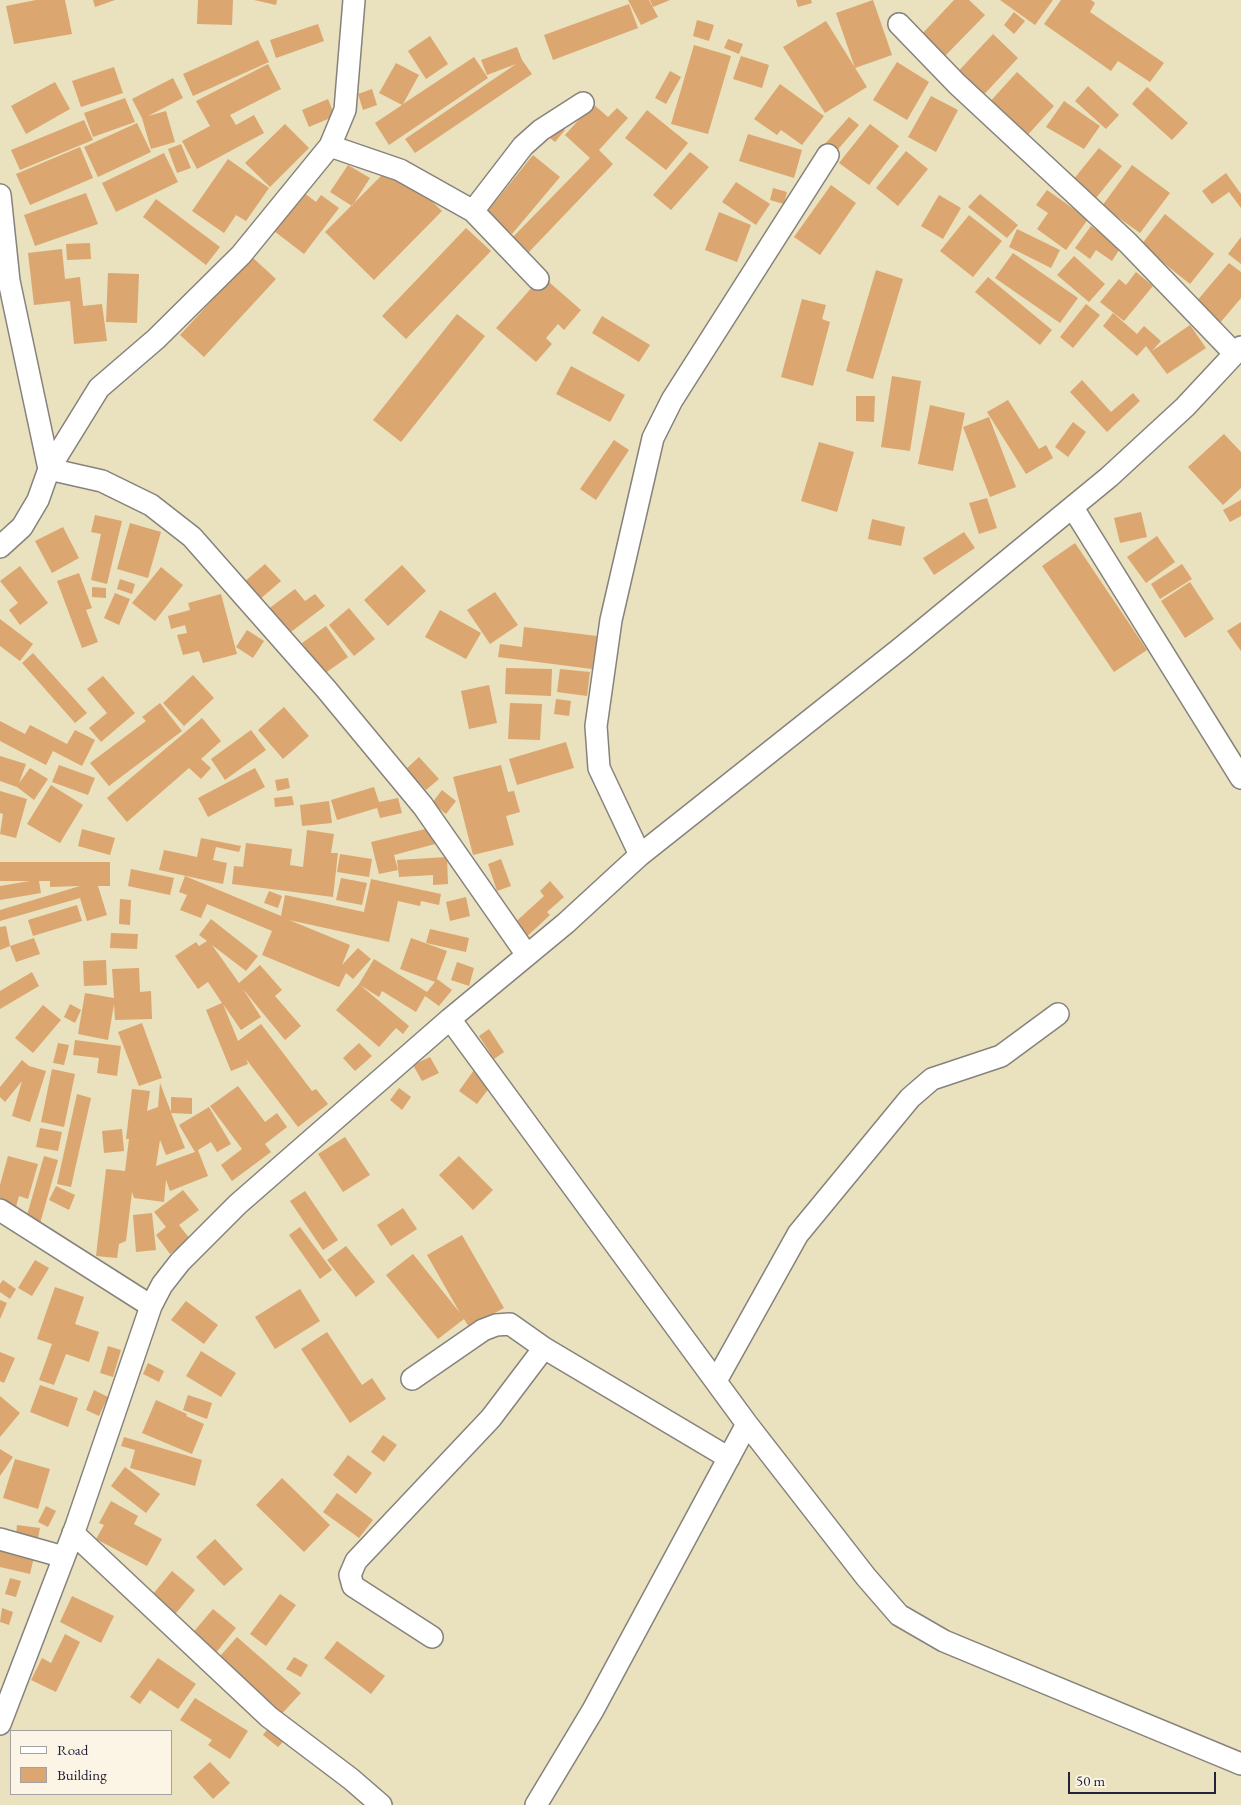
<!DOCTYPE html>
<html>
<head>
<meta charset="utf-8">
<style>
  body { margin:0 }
  #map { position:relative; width:1241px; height:1805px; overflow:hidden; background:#eae1be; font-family:"EB Garamond",serif }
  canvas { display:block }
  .legend { position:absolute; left:10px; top:1730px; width:162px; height:65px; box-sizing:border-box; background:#fcf5e5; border:1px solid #a5a1a1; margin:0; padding:6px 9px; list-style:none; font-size:15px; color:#22223b }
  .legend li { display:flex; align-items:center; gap:10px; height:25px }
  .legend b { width:25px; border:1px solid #a5a1a1 }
  .scale { position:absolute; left:1068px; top:1772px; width:148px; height:22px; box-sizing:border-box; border:2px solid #22223b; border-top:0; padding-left:6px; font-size:15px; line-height:18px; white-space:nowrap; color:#22223b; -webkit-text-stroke:4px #fcf5e5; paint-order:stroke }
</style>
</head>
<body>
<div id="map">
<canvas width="1241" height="1805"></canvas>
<ul class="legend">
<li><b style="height:6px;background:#fff"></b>Road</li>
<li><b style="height:14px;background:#dba670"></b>Building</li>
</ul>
<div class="scale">50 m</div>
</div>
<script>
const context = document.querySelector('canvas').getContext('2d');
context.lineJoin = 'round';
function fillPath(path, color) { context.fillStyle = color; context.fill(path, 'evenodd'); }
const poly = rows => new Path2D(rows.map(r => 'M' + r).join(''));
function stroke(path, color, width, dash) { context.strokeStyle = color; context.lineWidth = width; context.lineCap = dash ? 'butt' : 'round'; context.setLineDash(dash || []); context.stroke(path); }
fillPath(poly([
  [36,0,65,0,72,34,14,44,6,6],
  [93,0,115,0,95,7],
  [198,0,233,0,232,25,197,24],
  [254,0,277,0,276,5],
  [628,0,649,0,658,17,641,25],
  [650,0,670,0,653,7],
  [796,0,811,0,812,3,798,7],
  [873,0,892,55,855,68,836,13],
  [954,0,969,0,985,15,945,56,922,34],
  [1000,0,1053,0,1035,25],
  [1061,0,1091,0,1095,3,1090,12,1164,63,1150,82,1118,61,1111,71,1044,24],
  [629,4,638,28,553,60,544,35],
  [1014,12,1025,21,1014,34,1004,25],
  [697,20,714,25,709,41,693,36],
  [826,21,867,87,825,113,783,47],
  [318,24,324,41,276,58,270,40],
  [993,34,1018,58,978,101,953,77],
  [430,36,448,64,426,79,408,51],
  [728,39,743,44,739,54,724,48],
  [258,40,269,62,193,96,183,74],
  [694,45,731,56,708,134,671,124],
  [517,47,522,60,532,74,415,153,405,139,516,64,487,75,481,60],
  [741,56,769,65,762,88,733,79],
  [474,57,488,78,389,145,375,123,402,105,379,93,396,63,419,75,403,104],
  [897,62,929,82,907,120,873,100],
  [268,64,281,89,230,115,236,125,254,115,264,133,197,169,182,141,210,126,196,101],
  [114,67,123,93,81,107,72,81],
  [670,71,681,77,666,104,655,98],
  [1017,72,1054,106,1024,139,987,105],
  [173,78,183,98,148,116,166,111,175,142,151,149,142,118,132,99],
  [55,82,70,109,26,134,11,106],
  [780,84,824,116,802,145,781,130,777,135,754,119],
  [1088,86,1119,115,1106,129,1075,101],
  [1147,87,1188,123,1172,140,1132,104],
  [372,89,377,105,363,110,358,94],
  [931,96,958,110,936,152,908,137],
  [125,98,135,122,93,137,84,113],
  [328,99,335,116,309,127,302,110],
  [1064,101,1100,126,1084,149,1046,127],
  [593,104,608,117,617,108,628,118,599,150,613,164,528,253,512,238,590,158,565,135],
  [647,110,688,143,666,170,625,138],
  [849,117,859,125,834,154,824,145],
  [84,120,93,140,20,170,11,150],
  [555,122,565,130,555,142,545,134],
  [137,123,151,152,98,177,84,147],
  [285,124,309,148,270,187,245,163],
  [870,124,899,146,869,185,839,163],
  [748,134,802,150,794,178,739,161],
  [181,144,191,168,177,173,168,149],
  [80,147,93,178,30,205,16,174],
  [1099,148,1122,166,1096,198,1073,180],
  [906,151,928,169,898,206,876,188],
  [690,152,709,167,671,210,653,195],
  [164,153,178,182,116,212,102,183],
  [533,155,560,177,512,234,486,213],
  [228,159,269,188,246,221,236,215,224,233,192,211],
  [393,164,442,211,374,280,325,232],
  [348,165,370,178,352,206,330,192],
  [1132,165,1170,193,1140,233,1102,206],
  [1226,173,1241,194,1241,208,1229,192,1212,204,1202,191],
  [736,182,770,204,756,225,722,202],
  [831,185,856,203,820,255,794,237],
  [773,188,787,192,784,204,770,200],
  [1047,190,1088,219,1066,250,1037,229,1048,213,1036,205],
  [303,192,316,202,321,195,339,208,304,254,274,231],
  [86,193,98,224,35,246,24,215],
  [980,194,1018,225,1007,238,968,207],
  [939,195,961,208,943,239,921,226],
  [156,199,220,247,206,265,143,217],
  [719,212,751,225,737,262,705,250],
  [1165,214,1214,254,1190,284,1141,245],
  [969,215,1002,241,973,277,940,251],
  [1091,226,1121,247,1112,261,1096,250,1090,259,1075,248],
  [466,228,491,251,406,339,382,316],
  [1017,229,1060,250,1051,268,1009,247],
  [1241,237,1241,264,1228,254],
  [90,243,91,259,67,260,66,244],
  [62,249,65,279,80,277,83,306,102,304,107,341,74,344,70,301,34,305,28,253],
  [1013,253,1078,298,1060,323,995,278],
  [1074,256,1105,284,1089,302,1057,275],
  [252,257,276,279,204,357,180,335],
  [1229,263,1241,272,1241,298,1220,323,1196,302],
  [876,270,903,279,873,379,846,371],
  [1136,272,1153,286,1124,321,1100,302,1119,279,1126,285],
  [108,273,139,274,137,323,106,322],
  [542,276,581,310,564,330,558,324,546,338,552,344,536,362,496,328],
  [988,277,1052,330,1040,345,975,292],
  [802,299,826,305,822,319,830,322,813,386,781,377],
  [1086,304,1100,315,1073,348,1060,337],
  [1113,313,1137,334,1144,326,1161,341,1152,351,1190,325,1206,348,1167,374,1146,346,1137,356,1103,326],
  [457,314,485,336,401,442,373,420],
  [602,316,650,345,639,362,592,333],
  [571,366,625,395,610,422,556,394],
  [892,376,921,381,910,451,881,447],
  [1082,380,1111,412,1133,393,1140,401,1107,432,1070,392],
  [856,396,875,396,874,422,856,421],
  [1008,400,1039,449,1046,445,1053,458,1026,474,987,412],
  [930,405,965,413,953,471,918,464],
  [989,417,1016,487,990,497,963,427],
  [1073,422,1086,432,1068,457,1055,447],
  [1224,434,1241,452,1241,488,1223,505,1188,467],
  [614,440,629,450,596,500,580,489],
  [819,442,854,452,837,512,801,501],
  [987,498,997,528,979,534,969,503],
  [1241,500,1241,516,1230,522,1223,510],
  [1141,512,1147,537,1120,543,1114,518],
  [95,515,122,521,107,584,91,580,101,534,91,532],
  [872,519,905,527,901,546,868,539],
  [130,523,161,532,148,578,117,569],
  [63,527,79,558,52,573,35,541],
  [964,532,975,548,934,575,923,558],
  [1157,536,1175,562,1146,583,1127,557],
  [1075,543,1147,650,1114,672,1042,566],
  [265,564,281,581,259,600,243,583],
  [1182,564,1192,579,1160,599,1151,584],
  [402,565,426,591,388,626,364,600],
  [20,566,48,603,20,625,9,610,18,603,0,581],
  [161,567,183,585,155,621,132,603],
  [79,573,92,608,86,610,98,642,82,648,57,581],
  [120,579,135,584,132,594,117,589],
  [1190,582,1214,619,1185,638,1161,601],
  [92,587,106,588,106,598,92,597],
  [295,589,305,601,315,594,325,606,287,635,267,610],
  [495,592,518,625,490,644,467,610],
  [115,593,130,599,119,625,104,618],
  [221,594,237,654,203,663,199,651,183,655,177,635,187,633,185,625,171,629,168,616,190,610,188,603],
  [349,608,375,639,354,656,329,625],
  [440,610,481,633,466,659,425,637],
  [0,619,33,644,20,661,0,646],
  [1241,622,1241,651,1227,631],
  [326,626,348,657,324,674,302,643],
  [524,627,597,636,592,669,498,657,500,644,522,647],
  [247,630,264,641,253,658,236,647],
  [33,653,87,713,75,723,22,663],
  [506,668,552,669,551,696,505,694],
  [560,669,590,672,587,696,557,692],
  [193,675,214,698,184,726,163,703],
  [103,676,135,713,101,742,89,728,107,713,87,689],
  [489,685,497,723,469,729,461,691],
  [556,699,571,701,569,716,554,714],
  [160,703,182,731,109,786,90,763,146,721,142,717],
  [510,703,542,704,540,740,508,739],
  [284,707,309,736,283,759,258,730],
  [202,718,221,741,201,759,211,768,201,779,189,768,127,822,107,798],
  [0,721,25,734,30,725,67,744,75,730,95,740,82,766,53,751,46,765,0,741],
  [251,730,266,750,225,780,211,759],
  [566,742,574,768,517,785,509,759],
  [0,756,26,764,19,783,30,768,48,779,34,800,17,787,0,781],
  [419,757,439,779,426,790,406,769],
  [59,765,95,778,88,795,52,782],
  [501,765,508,792,514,791,520,812,506,816,514,845,473,855,453,777],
  [255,768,265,787,208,817,198,798],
  [288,778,290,788,277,791,275,780],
  [51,785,83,805,60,843,27,824],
  [374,787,379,802,398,798,402,813,380,818,377,808,337,820,331,800],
  [442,790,456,801,446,814,432,803],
  [0,791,27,799,16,838,0,834,3,814,0,813],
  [292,796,294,805,275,807,274,798],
  [329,801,332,823,302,826,300,805],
  [430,828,435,844,394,855,398,870,379,874,371,842],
  [82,829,115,838,110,855,78,846],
  [307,830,334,834,331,853,338,853,333,897,232,884,234,866,243,867,246,843,292,849,290,865,303,867],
  [201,838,241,846,239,852,216,847,213,860,227,863,223,884,159,870,164,850,197,857],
  [340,854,372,859,369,877,337,872],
  [447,857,448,884,433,885,433,875,399,877,397,860],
  [501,859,511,886,497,891,488,864],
  [0,862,110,862,110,886,98,886,107,915,87,921,80,898,0,921,0,910,80,886,50,887,50,881,39,881,41,893,0,900,0,886,30,881,0,881],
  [131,869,174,878,170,895,128,886],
  [185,876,281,916,285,895,364,912,371,879,441,894,439,905,421,901,420,906,398,901,389,942,289,920,350,945,342,965,358,948,371,959,353,979,346,973,339,987,262,955,272,931,207,904,201,918,180,910,187,895,179,892],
  [341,878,367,883,362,905,336,900],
  [550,881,564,897,547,912,550,915,522,941,510,927,544,896,540,891],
  [269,891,282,896,278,908,264,903],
  [466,897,470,916,450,921,446,902],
  [120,899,131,900,130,925,119,924],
  [77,905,82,921,33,936,28,920],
  [211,919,258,956,246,971,212,945,239,983,260,965,282,990,275,996,301,1026,285,1040,243,989,261,1017,241,1030,223,1004,238,1041,261,1024,312,1091,316,1089,328,1104,298,1127,246,1059,248,1064,231,1071,206,1010,222,1003,208,982,198,989,175,956,196,942,199,946,207,941,199,935],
  [6,926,10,946,34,938,40,954,16,962,10,946,0,950,0,927],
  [430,929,469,938,466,952,426,943],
  [111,933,138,934,137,949,110,948],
  [411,938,447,951,436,981,437,979,452,990,439,1006,425,996,416,1012,382,991,379,997,360,985,409,1026,403,1034,396,1028,379,1047,336,1010,359,984,374,959,427,992,435,982,400,969],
  [106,960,107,985,84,986,83,961],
  [457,962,474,968,469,986,451,980],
  [139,968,140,992,151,991,152,1019,115,1020,114,1004,108,1040,78,1034,85,993,114,998,112,969],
  [32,972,39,986,0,1009,0,991],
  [70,1004,81,1010,75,1023,64,1017],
  [43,1005,61,1020,33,1053,15,1038],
  [142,1023,162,1078,139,1086,118,1032],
  [489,1029,504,1052,494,1059,479,1036],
  [75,1040,121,1046,117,1076,97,1073,99,1058,73,1055],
  [58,1043,69,1045,64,1065,53,1063],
  [359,1043,372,1056,355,1071,343,1058],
  [430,1057,439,1073,422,1081,413,1065],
  [22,1060,29,1066,46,1071,30,1122,12,1116,22,1081,5,1102,0,1097,0,1087],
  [52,1069,75,1074,64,1127,41,1122],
  [474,1070,493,1083,477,1104,459,1091],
  [160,1083,171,1112,171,1097,192,1098,192,1114,171,1113,185,1148,166,1155,160,1140,156,1166,195,1152,179,1125,209,1107,231,1144,217,1152,211,1142,198,1150,208,1176,170,1191,166,1180,164,1202,134,1198,132,1192,126,1241,119,1244,117,1258,96,1256,106,1169,125,1171,129,1139,126,1139,132,1089,150,1091,147,1111,158,1107],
  [238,1086,265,1122,277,1113,287,1127,265,1144,271,1152,232,1181,221,1165,242,1149,210,1106],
  [399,1088,411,1097,402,1110,390,1100],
  [77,1094,91,1098,71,1187,57,1184],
  [40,1128,62,1132,58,1151,36,1147],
  [122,1129,124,1151,104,1153,102,1131],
  [345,1137,370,1175,343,1192,318,1154],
  [8,1156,38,1164,28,1199,19,1196,13,1218,0,1215,0,1185],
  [44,1156,58,1160,37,1234,23,1229],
  [459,1156,493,1190,473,1210,439,1175],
  [56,1186,75,1195,69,1210,49,1200],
  [183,1190,199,1210,179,1225,190,1239,170,1254,156,1235,166,1227,154,1212],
  [305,1191,338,1240,323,1250,290,1201],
  [403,1208,417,1229,391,1246,377,1225],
  [152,1213,156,1250,136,1252,133,1215],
  [300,1227,332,1270,320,1279,289,1235],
  [462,1235,504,1308,469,1327,464,1319,438,1339,386,1275,413,1254,460,1313,427,1255],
  [346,1246,375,1282,356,1297,327,1260],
  [35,1260,49,1268,32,1296,18,1288],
  [3,1280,16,1289,10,1299,0,1292,0,1284],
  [55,1287,84,1297,75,1324,99,1332,89,1362,66,1354,54,1385,39,1380,52,1344,37,1339],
  [300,1289,320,1321,275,1349,255,1317],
  [0,1300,7,1303,0,1319],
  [186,1301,218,1325,204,1344,171,1320],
  [327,1332,362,1385,372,1378,386,1399,350,1423,301,1349],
  [108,1346,121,1350,113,1377,100,1373],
  [201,1351,236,1373,221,1397,186,1376],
  [0,1352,15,1358,4,1383,0,1381],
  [148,1363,164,1371,159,1382,143,1374],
  [40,1385,78,1398,68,1427,30,1412],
  [94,1390,108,1397,99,1416,86,1410],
  [188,1395,212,1403,207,1419,183,1410],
  [0,1396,20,1413,0,1437],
  [156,1400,187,1414,186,1416,204,1424,192,1454,142,1433],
  [383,1435,397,1445,384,1462,371,1452],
  [124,1437,202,1460,195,1486,130,1468,135,1450,121,1446],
  [0,1449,13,1457,0,1476],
  [348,1455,372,1473,356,1494,333,1475],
  [15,1459,50,1469,38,1509,3,1498],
  [125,1467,160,1494,146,1513,111,1486],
  [282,1478,330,1525,304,1552,256,1505],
  [337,1493,373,1520,359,1538,323,1512],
  [111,1501,138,1516,134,1524,162,1539,147,1566,96,1539,104,1525,99,1523],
  [46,1506,56,1511,48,1527,38,1522],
  [17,1525,40,1528,38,1538,16,1535],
  [215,1539,243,1569,224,1586,196,1557],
  [0,1549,34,1557,30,1574,0,1567],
  [172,1571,195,1590,172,1618,149,1599],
  [10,1578,21,1581,16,1597,5,1594],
  [280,1594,296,1605,266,1646,250,1634],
  [72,1596,114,1616,101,1643,60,1622],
  [2,1608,13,1612,9,1625,0,1622],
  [213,1609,236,1628,214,1655,190,1636],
  [65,1634,80,1642,56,1692,31,1680,42,1658,51,1663],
  [237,1637,301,1693,277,1719,214,1663],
  [337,1641,385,1676,371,1694,324,1658],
  [294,1657,308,1665,301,1677,286,1669],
  [158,1658,196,1684,178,1709,150,1690,140,1704,130,1697],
  [195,1698,248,1731,230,1759,208,1745,212,1740,180,1720],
  [270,1726,286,1739,278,1747,263,1735],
  [210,1762,230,1783,213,1799,193,1777]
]), '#dba670');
const minor = poly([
  [354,0,345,110,330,146,241,255,156,339,99,388,49,469,102,481,151,505,192,537,326,689,423,806,527,955],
  [899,24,957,84,1128,243,1235,354],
  [330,146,400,170,473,211,538,279],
  [0,195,9,281,49,469,38,500,22,527,0,547],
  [473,211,523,146,541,130,583,103],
  [1073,508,1241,778],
  [640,855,599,768,596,726,611,620,653,438,672,400,828,155],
  [450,1019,747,1424,866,1577,899,1615,944,1641,1241,1764],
  [0,1210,151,1306],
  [412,1379,483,1330,496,1325,510,1324,544,1348],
  [716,1381,798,1234,910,1098,932,1079,1001,1056,1058,1014],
  [73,1533,269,1717,351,1779,381,1805],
  [0,1539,64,1557],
  [432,1637,353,1586,350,1575,356,1561,491,1418,544,1348,729,1458],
  [0,1724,76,1526,151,1306,162,1285,180,1262,238,1204,450,1019,566,923,640,855,901,648,1109,477,1185,407,1241,347],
  [536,1805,593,1710,747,1424]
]);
stroke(minor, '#86827c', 24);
stroke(minor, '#fff', 21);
</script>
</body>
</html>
